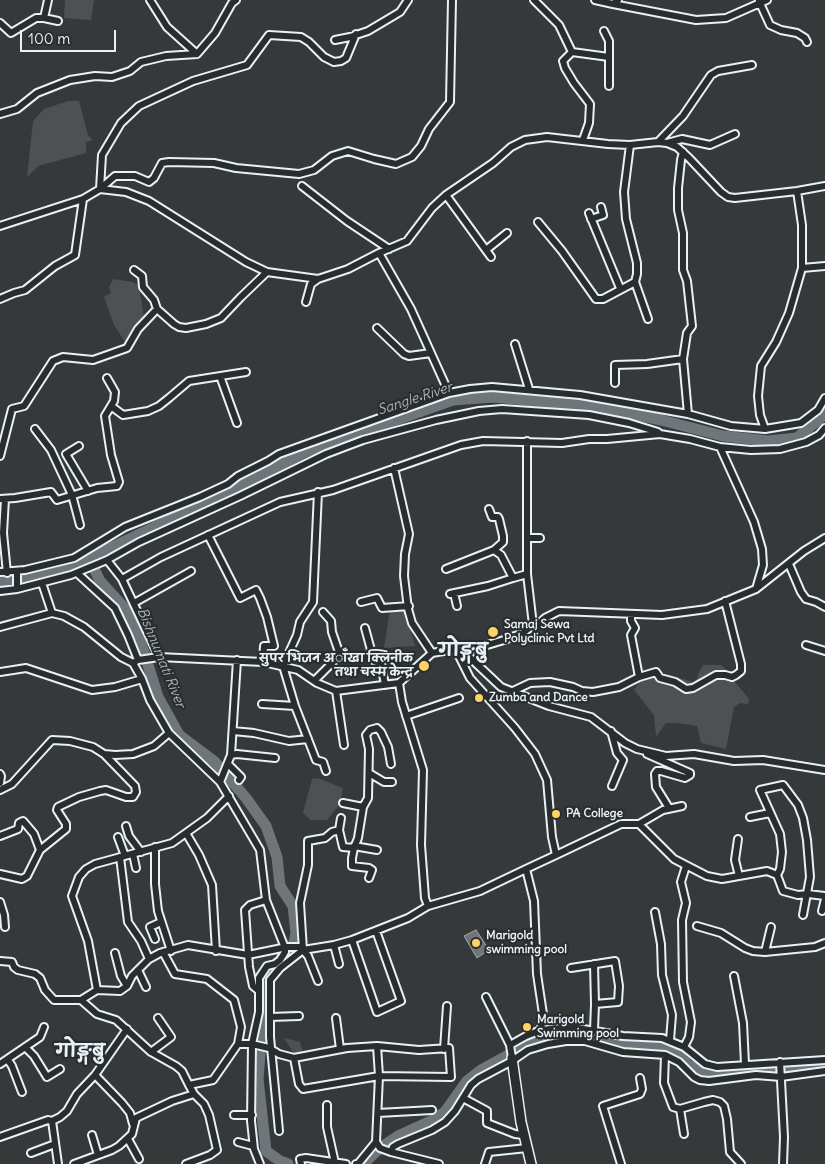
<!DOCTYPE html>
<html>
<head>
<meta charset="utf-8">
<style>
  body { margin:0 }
  #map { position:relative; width:825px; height:1164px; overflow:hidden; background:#35393a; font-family:Delius,sans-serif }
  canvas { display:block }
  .scale { position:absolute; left:20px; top:30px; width:96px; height:22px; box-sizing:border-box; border:2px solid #e8f1f8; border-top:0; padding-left:6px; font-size:15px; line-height:18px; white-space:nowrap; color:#e8f1f8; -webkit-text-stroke:4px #2a2d2e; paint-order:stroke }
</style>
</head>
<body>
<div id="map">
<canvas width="825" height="1164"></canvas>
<div class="scale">100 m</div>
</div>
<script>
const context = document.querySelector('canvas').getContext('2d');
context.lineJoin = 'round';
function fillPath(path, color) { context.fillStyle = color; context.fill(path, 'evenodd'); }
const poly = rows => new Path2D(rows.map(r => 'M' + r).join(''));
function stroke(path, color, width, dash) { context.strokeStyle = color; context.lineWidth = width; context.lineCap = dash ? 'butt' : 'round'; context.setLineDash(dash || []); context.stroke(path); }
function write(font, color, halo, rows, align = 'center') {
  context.font = font + ' Delius,"Playpen Sans Deva",sans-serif'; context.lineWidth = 4.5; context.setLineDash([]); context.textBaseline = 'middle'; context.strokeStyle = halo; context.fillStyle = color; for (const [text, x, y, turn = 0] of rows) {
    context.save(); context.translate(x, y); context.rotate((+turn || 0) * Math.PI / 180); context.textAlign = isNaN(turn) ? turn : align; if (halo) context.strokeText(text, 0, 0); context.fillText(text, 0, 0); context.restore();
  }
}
fillPath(poly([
  [65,0,94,0,91,20,64,18],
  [68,101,79,101,88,135,93,140,86,142,86,153,38,166,27,177,33,121,44,109],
  [113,279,133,282,139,286,144,318,125,342,114,325,104,297,111,293,109,287],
  [405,607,415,646,384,648,389,615,393,609],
  [703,665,721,665,729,672,735,682,749,699,748,704,740,703,734,707,726,749,701,743,697,726,678,723,666,723,656,737,654,715,634,690,641,680,667,674,693,682,697,679,698,674],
  [318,778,343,788,340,804,327,820,311,820,303,813,312,779],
  [284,1038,300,1042,303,1053,295,1055]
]), '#4d5152');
const water = poly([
  [476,930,489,950,477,958,464,936,476,930]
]);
fillPath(water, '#707579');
stroke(water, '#a0a7ac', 1);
stroke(poly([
  [89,558,225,494,305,452,453,400,493,397,601,407,661,420,723,436,768,441,797,438,825,414],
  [0,581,56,573,89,558,100,581,129,613,144,652,158,697,179,735,215,762,246,798,266,826,277,857,280,886,293,906,296,933,292,952,265,976,263,993,265,1013,262,1028,258,1079,266,1151,280,1161,288,1164],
  [363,1164,380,1148,398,1136,431,1121,445,1112,467,1081,481,1070,528,1044,552,1036,596,1037,638,1046,669,1046,688,1065,710,1075,825,1065]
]), '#707579', 11);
const street = poly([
  [150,0,167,27,197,54],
  [534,0,559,25,572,52],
  [595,0,613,4,618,0],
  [759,1,770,25,781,30,797,33,805,38,807,42],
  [613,4,696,20,726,18,767,0],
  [44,18,58,21],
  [0,23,11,33,36,18,44,18,48,0],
  [604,31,609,41,609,86],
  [335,40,350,37,368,31,400,12,408,0],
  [0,114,17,109,37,93,70,80,95,76,112,77,130,71,141,62,166,56,197,54,215,33,232,3,236,0],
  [583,140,589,123,590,104,574,83,565,68,563,61,572,52,609,57],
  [658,142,683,116,711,75,718,71,752,65],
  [667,143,682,139,710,145,735,134],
  [683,152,681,160,678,188,678,210,683,233,683,270,687,281,692,326,687,333,683,359,688,414],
  [302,186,347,221,389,249],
  [100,189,126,192,149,201,246,262,267,272,318,279,348,269,379,253,407,241,432,208,446,195,493,163,511,147,525,140,547,137,608,144,630,145,658,142,667,143,677,147,689,158,721,192,728,197,735,198,797,191,825,186],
  [100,189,102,155,121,123,139,106,193,81,247,65,269,35,301,37,309,42,324,57,334,62,341,61,346,58,356,34],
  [797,191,802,225,802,268,825,266],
  [446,195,491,257],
  [589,213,620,288],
  [591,219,603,215,601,207],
  [538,222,562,251,596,299,603,299,635,282,637,274,637,263,626,219,624,192,630,145],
  [0,226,83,199,100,189,115,176,135,176,149,182,154,178,162,163,169,162,214,163,236,168,299,174,314,170,332,156,348,151,374,159,396,164,412,157,421,146,429,129,450,102,452,0],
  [486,250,507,233],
  [379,253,411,309,449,393],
  [134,270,142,276,143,287,154,300,157,309,174,324,179,327,186,328,206,324,221,318,241,297,267,272],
  [635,282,648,319],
  [0,299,14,293,25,290,55,266,75,255,83,199],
  [306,302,311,284,318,279],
  [377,328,404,354,409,356,431,353],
  [515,344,529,389],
  [220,376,237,423],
  [615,383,615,365,647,364,683,359],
  [111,406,123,415,148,411,159,406,169,398,189,381,246,372],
  [35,429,51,450,72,495,80,525],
  [765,429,801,423,818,410,825,398],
  [527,441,527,574,533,625],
  [79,446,66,454,88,491],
  [720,447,754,522,762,549,763,565,756,589],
  [0,456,12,409,24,406,53,361,63,357,93,360,127,348,138,329,157,309],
  [394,468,409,534,405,554,404,576,408,609,412,623,432,653],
  [318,492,313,602,300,622,297,635,283,666,295,706,316,760,323,762,326,771],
  [0,499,15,498,51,492,57,500,97,488,117,486,119,482,111,455,105,416,114,401,115,392,107,378],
  [5,499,3,533,7,573],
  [489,509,492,517,498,517,499,519,503,536,503,542,494,550],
  [208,535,240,598,256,590,260,598,267,617,274,646,264,646,263,662],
  [527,538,540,538],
  [789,564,801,592,806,599,816,602,825,607],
  [446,569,494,550,501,555,513,578,527,574],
  [0,572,25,570,74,558,125,527,200,497,228,484,238,476,268,461,279,454,449,393,470,389,492,387,580,395,688,414,731,426,765,429,760,415,758,396,761,366,776,342,789,313,802,268],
  [17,572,17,589],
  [77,573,115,608,128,635,138,660],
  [122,579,107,560,139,542,240,496,326,454,363,440,436,420,479,411,502,409,589,415,629,423,658,432],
  [42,583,52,613],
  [0,591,17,589,71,575,107,560],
  [454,593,457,606],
  [450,594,488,586,516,577],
  [361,602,377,598,382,608,409,606],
  [134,603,191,571],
  [631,615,631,621,635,628,631,635,639,677],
  [0,627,52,613,64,616,84,627,121,657,133,663,138,660,159,657,263,662,298,670,317,683,336,691,399,683,432,653,449,650,464,652,504,640,523,633,533,625,540,623,545,618,559,611,662,615,707,609,756,589,804,551,825,538],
  [365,628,374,661,381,663,385,685],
  [806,645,825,651],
  [457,652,470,678,515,728,535,754,547,780,552,837,556,855,526,869,534,901,537,974,543,1014,541,1030,526,1036,510,1045],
  [464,652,501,687,549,706,591,717,625,743,637,749,666,756,694,754,734,761,763,760,825,770],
  [159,657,122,579,161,557,280,502,333,490,461,445,483,441,562,443,589,439,607,439,660,434,690,439,720,447,751,450,780,449,806,442,819,435,825,428],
  [133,663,142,679,150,700,169,733,220,782,260,850,266,900,285,948,285,952,280,960,275,964,267,966,259,978,259,1012,252,1044,251,1121,254,1149,260,1164],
  [0,672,26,668,92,690,115,687,142,679],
  [314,681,340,655,332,632,331,621,323,612],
  [399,683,402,702,423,770,421,845,425,898,428,906],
  [336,691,344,745],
  [513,691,530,683,550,682,573,687,582,691,593,692,619,687,639,677,656,672,660,678,675,682,686,689,693,688,716,675,725,675,732,677,736,675,741,671,741,664,725,601],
  [262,704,295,706],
  [406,716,459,698],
  [233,731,254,733,289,741,308,739],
  [611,731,617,753,623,760,612,786],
  [647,754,690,773,690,775,685,778,661,771,657,771,655,774,656,787,669,808],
  [231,755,237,754,275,758],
  [228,764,241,777,239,780],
  [369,773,384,782,392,782],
  [0,774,1,776,0,783],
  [220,782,231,755,237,660],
  [0,790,12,784,52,740,70,741,93,747,104,754,115,755,133,754,154,746,169,733],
  [343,803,363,807],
  [750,817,770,813],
  [639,824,663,810,682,806],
  [126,826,129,836,141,852],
  [339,830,343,847,354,848],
  [186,833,199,855,212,885,216,951],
  [0,836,18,829,19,823,23,821,34,834,40,850],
  [118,837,125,856],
  [738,839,735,860,739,876],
  [354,846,377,850],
  [155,847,155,884,158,911,171,951],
  [133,854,136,868],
  [556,855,621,824,639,824,674,859,707,876,722,879,767,871,777,875,783,891,798,895,808,894,825,896],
  [120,857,128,922,141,941,149,959],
  [0,874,22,879,27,876,40,850,66,829,66,824,57,810,58,807,79,797,100,791,106,790,126,797,133,797,136,792,135,786,104,754],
  [777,875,780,869,782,852,780,834,760,790,783,785,798,805,803,818,807,840,810,877,803,915],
  [369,878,372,870,369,868,352,866,352,858,354,848,358,838,363,807,368,798,369,749,366,735,370,730,377,728,381,732,388,747,391,764],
  [0,902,4,915,5,927],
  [822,911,825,899],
  [655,912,661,944,662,975,672,1015,670,1040],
  [697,926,721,933,745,948,753,951,765,952,815,947,825,943],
  [155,939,150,927,161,922],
  [352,940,377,1012,401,1001,376,931],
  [334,945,339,964],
  [303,950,308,956,318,981],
  [163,952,175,974,207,979,234,1000,241,1027,238,1044],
  [765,952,771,927],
  [115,953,121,976,127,986],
  [0,961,12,962,14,967,18,970,35,974,40,978,45,990,54,1000,81,1000],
  [594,964,595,1004],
  [571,968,615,961,619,986,618,1002,595,1004,594,1030],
  [138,970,146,987],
  [734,976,743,1023,745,1064],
  [97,990,88,941,72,896,79,877,86,869,95,864,172,843,207,818,229,796],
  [259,991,253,986,249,967,245,910,250,905,266,900],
  [486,997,510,1045,512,1058],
  [270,1017,299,1016],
  [336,1018,340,1049],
  [541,1030,572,1027,623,1036,662,1038,684,1047,705,1064,717,1067,825,1060],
  [25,1047,34,1056,47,1077,60,1069],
  [684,1047,689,1037,691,1022,683,982,682,920,686,903,681,882,686,866],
  [444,1049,447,1006],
  [151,1052,171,1037,158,1018],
  [665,1055,664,1083,673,1107,680,1109,684,1134],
  [8,1060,12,1066,22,1092],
  [780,1062,784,1137,783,1164],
  [0,1064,40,1037,44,1027],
  [95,1075,122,1103,130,1113,133,1124],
  [189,1085,182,1071,176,1066,151,1052,116,1020,97,1014,81,1000,97,990,120,991,127,986,132,976,149,959,160,953,188,945,248,955,287,947,300,947,303,950,334,945,352,940,408,918,428,906,480,891,526,869],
  [463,1098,487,1111,487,1123,515,1134,523,1135],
  [327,1105,327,1127,335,1163],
  [680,1109,704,1102,713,1100,720,1102,724,1106,727,1119,730,1152,741,1164],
  [378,1113,432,1110],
  [234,1115,252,1115],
  [52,1121,60,1117,67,1111,77,1094,95,1075,127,1029],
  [279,1131,270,1037,270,980,280,968,303,950,300,903,308,865,308,841,325,838,332,832,339,830,341,818],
  [92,1135,98,1155],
  [0,1137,48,1120,52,1121,58,1164],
  [128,1139,139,1159],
  [238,1142,253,1146],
  [376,1142,380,1148,391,1152,439,1164],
  [391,1152,393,1147,398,1144,432,1130,445,1122,455,1111,471,1085,478,1079,512,1061,528,1050,548,1044,566,1041,585,1041,623,1052,665,1055,679,1062,694,1077,700,1080,709,1081,756,1075,781,1077,825,1071],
  [31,1153,55,1144],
  [74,1164,112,1150,119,1146,132,1134,136,1118,172,1101,194,1094,189,1085,213,1080,238,1044,252,1044,269,1048,279,1054,294,1058,347,1048,377,1046,419,1050,449,1048,451,1077,379,1076,303,1089,299,1084,294,1058],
  [186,1164,210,1155,217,1150,209,1115,204,1104,194,1094],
  [301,1164,300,1159,306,1158,346,1164],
  [356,1164,358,1164,376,1142,379,1076,377,1046],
  [485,1164,489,1152,527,1148],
  [621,1164,603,1106,640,1094,642,1089,640,1078]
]);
const secondary = poly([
  [512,1058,521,1122,531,1164]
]);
stroke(street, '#e8f1f8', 10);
stroke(secondary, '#e8f1f8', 12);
stroke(street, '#2a2d2e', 6);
stroke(secondary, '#2a2d2e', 9);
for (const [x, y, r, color] of [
  [493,632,6,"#ffd166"],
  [424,666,6,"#ffd166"],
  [479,698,5,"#ffd166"],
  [556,814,5,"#ffd166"],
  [476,943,5,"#ffd166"],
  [527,1027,5,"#ffd166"]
]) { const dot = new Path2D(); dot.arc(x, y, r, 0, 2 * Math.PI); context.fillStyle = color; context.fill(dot); stroke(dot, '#2a2d2e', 2); }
write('bold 12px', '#e8f1f8', '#2a2d2e', [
  ["Samaj Sewa",504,625],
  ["Polyclinic Pvt Ltd",504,639],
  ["सुपर भिजन अाँखा क्लिनीक",413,659,"right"],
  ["तथा चस्म केन्द्र",413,673,"right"],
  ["Zumba and Dance",489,698],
  ["PA College",566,814],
  ["Marigold",486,936],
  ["swimming pool",486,950],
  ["Marigold",537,1020],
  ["Swimming pool",537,1034]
], 'left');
write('italic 14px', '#acb3b8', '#2a2d2e', [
  ["Sangle River",415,399,-18],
  ["Bishnumati River",161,658,68]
]);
write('bold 18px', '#e8f1f8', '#2a2d2e', [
  ["गोङ्गबु",463,651],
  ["गोङ्गबु",80,1052]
]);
</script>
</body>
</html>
